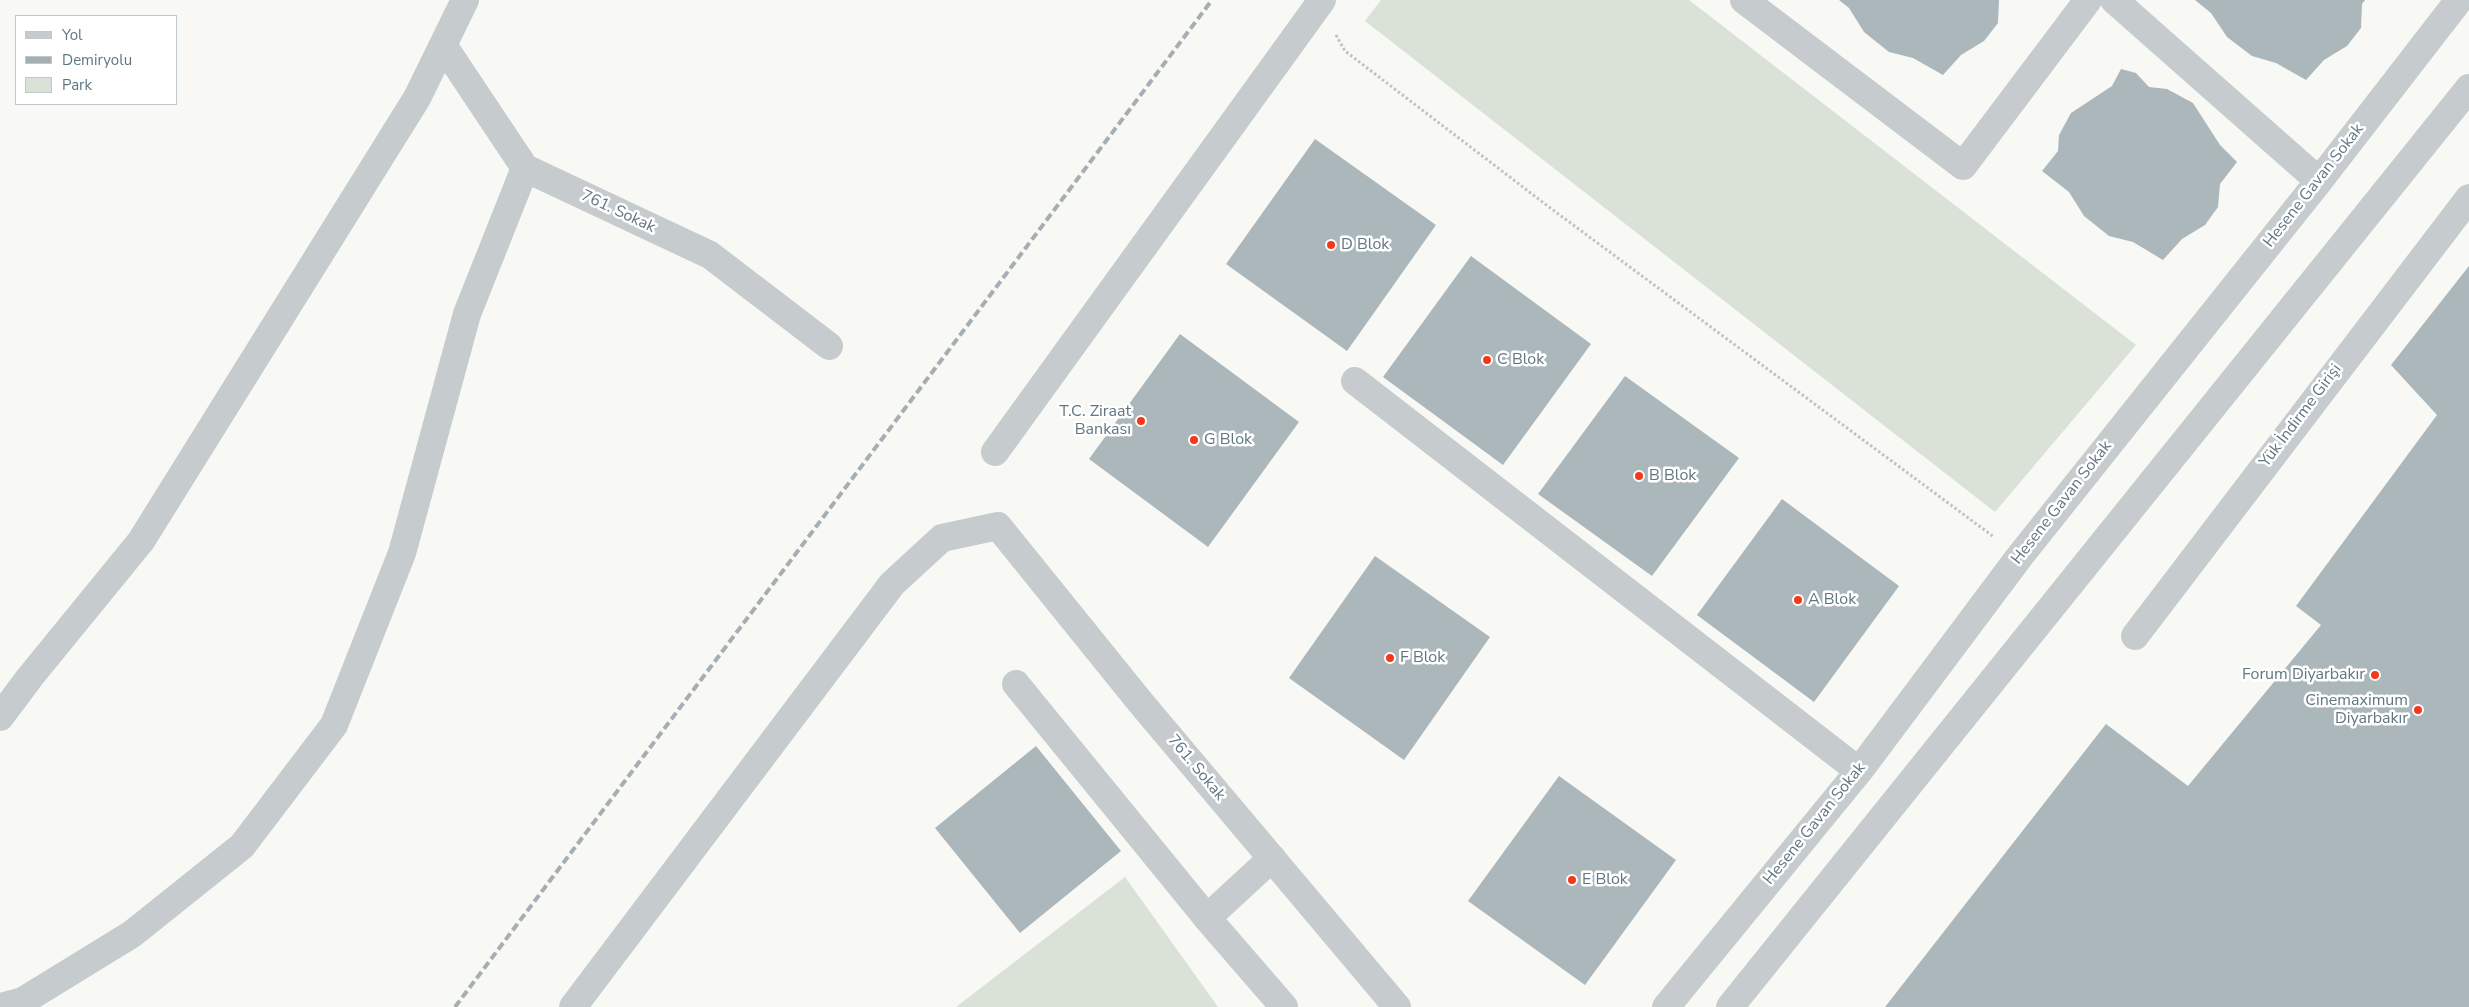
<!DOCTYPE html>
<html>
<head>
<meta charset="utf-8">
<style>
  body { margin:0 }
  #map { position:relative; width:2469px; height:1007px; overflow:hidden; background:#f8f8f5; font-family:"Nunito Sans",sans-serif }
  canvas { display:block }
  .legend { position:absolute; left:15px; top:15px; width:162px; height:90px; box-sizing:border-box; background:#fff; border:1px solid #bfc9cd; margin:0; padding:6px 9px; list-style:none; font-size:15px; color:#607783 }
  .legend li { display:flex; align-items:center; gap:10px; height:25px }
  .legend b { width:25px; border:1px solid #bfc9cd }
</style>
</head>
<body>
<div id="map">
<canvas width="2469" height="1007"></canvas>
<ul class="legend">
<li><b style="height:6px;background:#c6cbce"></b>Yol</li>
<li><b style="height:6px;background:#a5aeb3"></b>Demiryolu</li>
<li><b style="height:14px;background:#dae1d6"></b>Park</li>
</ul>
</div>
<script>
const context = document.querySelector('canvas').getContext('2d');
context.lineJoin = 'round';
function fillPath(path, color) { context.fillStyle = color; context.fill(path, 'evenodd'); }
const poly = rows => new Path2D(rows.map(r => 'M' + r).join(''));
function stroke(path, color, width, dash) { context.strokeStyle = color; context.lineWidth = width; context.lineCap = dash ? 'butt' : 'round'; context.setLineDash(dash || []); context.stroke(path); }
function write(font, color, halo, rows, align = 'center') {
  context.font = font + ' "Nunito Sans",sans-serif'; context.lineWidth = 5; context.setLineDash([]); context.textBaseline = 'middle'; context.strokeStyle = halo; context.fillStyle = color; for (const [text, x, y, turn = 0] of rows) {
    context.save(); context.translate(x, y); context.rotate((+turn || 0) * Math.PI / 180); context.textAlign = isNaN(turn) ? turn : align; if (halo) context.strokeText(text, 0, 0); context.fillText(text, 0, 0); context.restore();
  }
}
fillPath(poly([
  [1381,0,1689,0,2136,345,1995,512,1365,21],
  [1125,877,1218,1007,956,1007]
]), '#dae1d6');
fillPath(poly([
  [1839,0,1999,0,1998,23,1984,41,1961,55,1943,75,1913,58,1889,52,1864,32,1849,8],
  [2195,0,2365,0,2362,4,2361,28,2347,46,2324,60,2306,80,2276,63,2252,56,2227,37,2211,13],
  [2121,69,2136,73,2149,87,2167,89,2193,103,2220,145,2237,162,2220,184,2218,207,2205,225,2182,239,2163,260,2133,242,2109,236,2084,216,2069,192,2042,171,2058,151,2059,135,2071,113,2112,86],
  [1315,139,1436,225,1347,351,1226,264],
  [1471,256,1591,344,1503,465,1383,377],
  [2469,266,2469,1007,1885,1007,2106,724,2188,786,2321,625,2296,606,2437,415,2391,365],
  [1180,334,1299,422,1208,547,1089,459],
  [1625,376,1739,458,1652,576,1538,494],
  [1782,499,1899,586,1814,702,1697,615],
  [1375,556,1490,637,1404,760,1289,678],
  [1036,746,1121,851,1020,933,935,828],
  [1559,776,1676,860,1585,985,1468,901]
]), '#abb7bb');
stroke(poly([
  [1336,35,1345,51,1549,207,1994,537]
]), '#bfc3c4', 3, [2.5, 2.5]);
stroke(poly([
  [1744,0,1963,166,2088,0],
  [2114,0,2319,181],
  [443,45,525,168,710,255,829,346],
  [1355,381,1859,771],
  [995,452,1322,0],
  [2135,636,2469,198],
  [1016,684,1207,918,1272,858],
  [0,717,30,677,141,541,417,98,465,0],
  [1207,918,1284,1007],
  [1,1007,23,1001,132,934,242,846,334,725,402,553,467,314,525,168],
  [573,1007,892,584,942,538,998,526,1141,703,1397,1007],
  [1666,1007,1859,771,2020,556,2319,181,2459,0],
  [1730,1007,2469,88]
]), '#c6cbce', 28);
stroke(poly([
  [455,1007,1212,0]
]), '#a5aeb3', 4, [8, 4]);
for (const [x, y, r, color] of [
  [1331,245,5,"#f3391b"],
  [1487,360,5,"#f3391b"],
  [1141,421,5,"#f3391b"],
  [1194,440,5,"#f3391b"],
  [1639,476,5,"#f3391b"],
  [1798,600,5,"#f3391b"],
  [1390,658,5,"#f3391b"],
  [2375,675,5,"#f3391b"],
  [2418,710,5,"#f3391b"],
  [1572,880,5,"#f3391b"]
]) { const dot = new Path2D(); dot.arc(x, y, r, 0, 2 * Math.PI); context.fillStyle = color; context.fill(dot); stroke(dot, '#fff', 2); }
write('16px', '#607783', '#fff', [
  ["Hesene Gavan Sokak",2314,186,-52],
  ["761. Sokak",618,212,25],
  ["Yük İndirme Girişi",2301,416,-53],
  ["Hesene Gavan Sokak",2062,503,-52],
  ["761. Sokak",1196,768,50],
  ["Hesene Gavan Sokak",1815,824,-51]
]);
write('16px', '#607783', '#fff', [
  ["D Blok",1341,245],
  ["C Blok",1497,360],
  ["T.C. Ziraat",1131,412,"right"],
  ["Bankası",1131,430,"right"],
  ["G Blok",1204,440],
  ["B Blok",1649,476],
  ["A Blok",1808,600],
  ["F Blok",1400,658],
  ["Forum Diyarbakır",2365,675,"right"],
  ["Cinemaximum",2408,701,"right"],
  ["Diyarbakır",2408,719,"right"],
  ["E Blok",1582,880]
], 'left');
</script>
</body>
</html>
